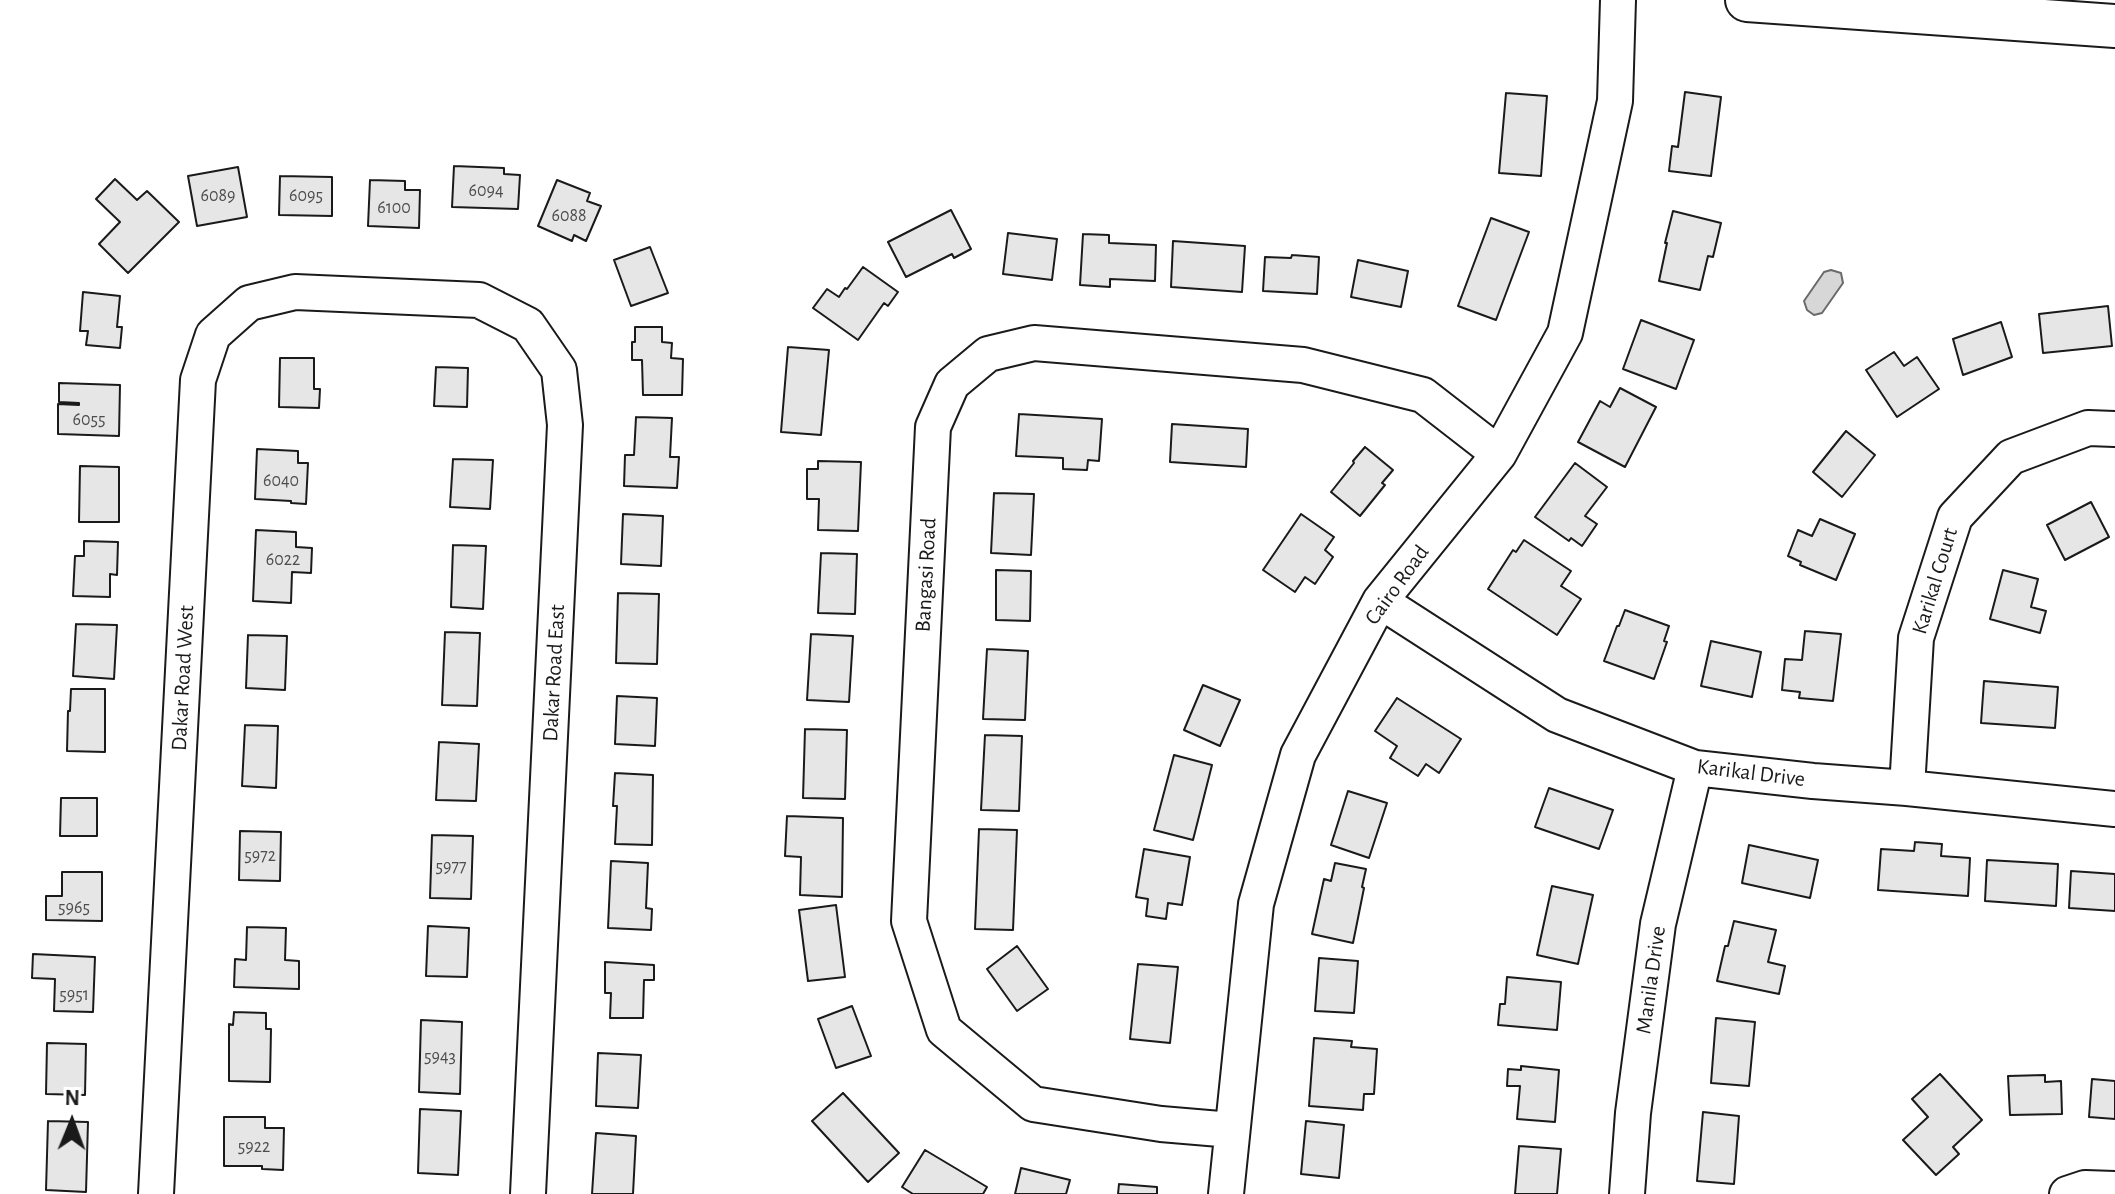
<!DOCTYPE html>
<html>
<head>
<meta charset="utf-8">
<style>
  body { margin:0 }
  #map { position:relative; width:2115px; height:1194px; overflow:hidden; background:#fff; font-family:"Alegreya Sans",sans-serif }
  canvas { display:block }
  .north { position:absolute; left:32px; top:1082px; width:80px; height:80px; -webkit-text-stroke:6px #fff; paint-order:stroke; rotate:1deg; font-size:22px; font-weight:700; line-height:32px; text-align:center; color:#1a1a1a }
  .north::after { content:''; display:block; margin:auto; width:28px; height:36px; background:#1a1a1a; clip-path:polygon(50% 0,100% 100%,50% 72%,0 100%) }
</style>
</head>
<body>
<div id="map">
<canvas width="2115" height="1194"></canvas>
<div class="north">N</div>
</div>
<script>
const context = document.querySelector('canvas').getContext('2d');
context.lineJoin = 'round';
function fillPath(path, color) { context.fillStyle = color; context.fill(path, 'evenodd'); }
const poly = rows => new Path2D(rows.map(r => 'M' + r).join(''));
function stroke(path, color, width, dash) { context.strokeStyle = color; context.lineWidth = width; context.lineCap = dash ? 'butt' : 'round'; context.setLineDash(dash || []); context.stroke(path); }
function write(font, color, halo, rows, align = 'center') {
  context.font = font + ' "Alegreya Sans",sans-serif'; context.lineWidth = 6; context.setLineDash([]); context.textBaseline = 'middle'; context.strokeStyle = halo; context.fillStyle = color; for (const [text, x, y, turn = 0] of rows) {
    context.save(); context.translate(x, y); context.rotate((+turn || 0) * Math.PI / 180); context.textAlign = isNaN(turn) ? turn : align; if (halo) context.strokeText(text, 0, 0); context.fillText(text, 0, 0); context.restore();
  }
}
const water = poly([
  [1831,270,1841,273,1843,283,1822,313,1814,315,1807,310,1804,301,1824,272,1831,270]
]);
fillPath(water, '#d7d7d7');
stroke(water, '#6a6a6a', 2);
const building = poly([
  [1685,92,1721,97,1711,176,1669,171,1672,146,1678,147,1685,92],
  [1506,93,1547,96,1541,176,1499,173,1506,93],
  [454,166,504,168,504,174,520,175,518,209,452,207,454,166],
  [238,167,247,217,197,226,188,176,238,167],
  [280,176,332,177,332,216,279,215,280,176],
  [115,179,137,200,147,191,179,222,128,273,99,244,120,222,96,199,115,179],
  [370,180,405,181,405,190,420,190,419,228,368,226,370,180],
  [557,180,590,193,587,201,601,206,586,241,574,235,572,241,538,226,557,180],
  [951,210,971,249,954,258,952,254,906,277,888,242,951,210],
  [1673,211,1721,223,1713,257,1708,256,1700,290,1659,281,1667,243,1665,243,1673,211],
  [1491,218,1529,232,1496,320,1458,306,1491,218],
  [1008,233,1057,239,1052,280,1003,274,1008,233],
  [1083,234,1109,235,1109,243,1156,245,1155,281,1110,279,1110,287,1080,285,1083,234],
  [1173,241,1245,246,1242,292,1171,287,1173,241],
  [650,247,668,293,631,306,614,260,650,247],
  [1292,255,1319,257,1317,294,1263,291,1265,257,1291,258,1292,255],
  [1358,260,1408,271,1401,307,1351,297,1358,260],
  [863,267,898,292,888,306,884,303,858,340,813,308,827,289,839,297,845,288,847,289,863,267],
  [83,292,120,296,117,327,122,327,120,348,86,345,88,331,80,331,83,292],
  [2108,306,2112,346,2043,353,2039,314,2108,306],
  [1641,320,1694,340,1676,389,1623,369,1641,320],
  [2001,322,2012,357,1963,375,1953,339,2001,322],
  [635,327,662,327,662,342,672,343,671,358,683,359,682,395,643,395,642,360,632,360,632,342,635,342,635,327],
  [788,347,829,350,821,435,781,432,788,347],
  [1894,352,1904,366,1917,357,1939,389,1897,417,1866,370,1894,352],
  [280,358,314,358,314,389,320,389,319,408,279,407,280,358],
  [436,367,468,368,467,407,434,406,436,367],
  [59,383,120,385,119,436,58,434,58,404,79,405,79,403,59,402,59,383],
  [1620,388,1656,407,1625,467,1578,442,1600,401,1610,407,1620,388],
  [1019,414,1102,419,1099,461,1088,460,1087,470,1063,469,1063,458,1016,456,1019,414],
  [636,417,672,418,670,457,679,457,677,488,624,486,625,455,634,455,636,417],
  [1172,424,1248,429,1246,467,1170,462,1172,424],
  [1846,431,1875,455,1842,497,1813,472,1846,431],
  [1365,447,1393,470,1382,483,1385,485,1360,516,1331,492,1354,463,1353,461,1365,447],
  [257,449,298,451,298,463,308,463,306,504,291,503,291,501,255,499,257,449],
  [453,459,493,460,490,509,450,507,453,459],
  [818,461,861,462,858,531,818,530,819,499,807,499,807,469,818,469,818,461],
  [1575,463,1607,487,1585,516,1597,524,1582,546,1571,538,1569,541,1535,517,1575,463],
  [80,466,119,467,119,522,79,522,80,466],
  [994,493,1034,494,1031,555,991,553,994,493],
  [2091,502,2109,537,2065,560,2047,525,2091,502],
  [623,514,663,516,661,566,621,564,623,514],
  [1301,514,1334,537,1325,550,1333,557,1315,584,1305,577,1295,592,1263,570,1301,514],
  [1820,519,1855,534,1836,580,1800,565,1801,562,1788,556,1798,530,1812,536,1820,519],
  [256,530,296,532,296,547,312,548,311,573,292,572,291,603,253,601,256,530],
  [1524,540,1571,571,1561,586,1581,599,1557,635,1488,589,1513,550,1516,552,1524,540],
  [84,541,118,542,117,575,110,574,110,597,73,596,75,556,84,556,84,541],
  [453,545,486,546,483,609,451,607,453,545],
  [821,553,857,554,855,614,818,613,821,553],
  [996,570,1031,571,1030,621,996,620,996,570],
  [2003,570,2038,579,2031,607,2046,611,2040,633,1990,619,2003,570],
  [618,593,659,594,657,664,616,663,618,593],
  [1625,610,1669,626,1664,641,1667,642,1654,679,1604,661,1617,626,1619,626,1625,610],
  [76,624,117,625,114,679,73,676,76,624],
  [1805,631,1841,634,1833,701,1799,698,1800,692,1782,690,1785,659,1802,660,1805,631],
  [445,632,480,633,477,706,442,705,445,632],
  [811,634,853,636,849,702,807,700,811,634],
  [248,635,287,636,285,690,246,688,248,635],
  [1711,641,1761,652,1752,697,1701,686,1711,641],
  [987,649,1028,651,1025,720,983,719,987,649],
  [1984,681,2058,687,2055,728,1981,723,1984,681],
  [1203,685,1240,700,1220,746,1184,730,1203,685],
  [71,689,105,689,105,752,67,751,68,711,70,711,71,689],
  [617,696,657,698,655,746,615,744,617,696],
  [1397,698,1461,739,1439,773,1426,764,1418,776,1390,758,1397,746,1375,731,1397,698],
  [245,725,278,726,276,788,242,786,245,725],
  [805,729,847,730,845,799,803,798,805,729],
  [985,735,1022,736,1019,811,981,810,985,735],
  [439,742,479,744,476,801,436,800,439,742],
  [1174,755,1212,765,1193,840,1154,830,1174,755],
  [615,773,653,775,652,845,615,844,617,806,613,806,615,773],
  [1549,788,1613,810,1599,849,1535,827,1549,788],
  [1348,791,1387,803,1369,858,1331,845,1348,791],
  [61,798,97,798,97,836,60,836,61,798],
  [787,816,843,818,842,897,800,895,801,857,785,856,787,816],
  [979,829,1017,830,1013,930,975,929,979,829],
  [240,831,281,832,280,881,239,880,240,831],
  [432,835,473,836,471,899,430,898,432,835],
  [1915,842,1942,844,1941,856,1970,858,1968,896,1878,890,1881,849,1914,851,1915,842],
  [1749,845,1818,860,1810,898,1742,883,1749,845],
  [1144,849,1190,857,1182,905,1168,903,1166,919,1146,916,1148,899,1136,897,1144,849],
  [1987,860,2058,864,2056,906,1985,901,1987,860],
  [611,861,648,863,646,908,652,909,651,930,608,928,611,861],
  [1335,863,1366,869,1362,887,1364,888,1353,943,1312,934,1324,879,1331,881,1335,863],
  [2071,871,2115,874,2115,911,2069,908,2071,871],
  [62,872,102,872,102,921,46,920,46,896,62,896,62,872],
  [1552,886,1593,895,1578,964,1537,955,1552,886],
  [836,905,845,977,808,981,799,910,836,905],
  [1734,921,1776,930,1768,962,1785,966,1779,994,1717,981,1725,946,1728,946,1734,921],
  [428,926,469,928,467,977,426,976,428,926],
  [247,927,286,928,285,960,299,961,299,989,234,987,235,959,246,960,247,927],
  [1017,946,1048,989,1017,1011,987,969,1017,946],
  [33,954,95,957,93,1012,54,1011,55,979,32,978,33,954],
  [1319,958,1358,961,1354,1013,1315,1011,1319,958],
  [605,962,654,965,654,980,644,980,643,1018,610,1018,611,993,605,993,605,962],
  [1138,964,1178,967,1170,1043,1130,1039,1138,964],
  [1507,977,1561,982,1557,1030,1498,1025,1500,1004,1505,1004,1507,977],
  [852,1006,871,1056,836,1068,818,1019,852,1006],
  [234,1012,266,1013,266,1029,271,1029,270,1082,229,1081,229,1024,233,1025,234,1012],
  [1716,1018,1755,1022,1749,1086,1711,1083,1716,1018],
  [421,1020,462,1022,460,1094,419,1092,421,1020],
  [1314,1038,1352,1041,1351,1047,1377,1049,1374,1094,1364,1094,1363,1110,1309,1106,1314,1038],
  [47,1043,86,1044,85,1095,46,1094,47,1043],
  [598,1053,641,1055,638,1108,596,1106,598,1053],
  [1521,1066,1559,1070,1555,1122,1517,1119,1520,1086,1507,1086,1508,1069,1521,1070,1521,1066],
  [1940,1074,1982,1120,1953,1147,1959,1154,1936,1175,1903,1140,1928,1117,1912,1099,1940,1074],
  [2045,1075,2045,1082,2061,1081,2062,1114,2010,1115,2008,1076,2045,1075],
  [2092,1079,2115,1081,2115,1119,2089,1117,2092,1079],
  [843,1093,899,1153,868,1182,812,1121,843,1093],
  [420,1109,461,1111,458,1175,418,1173,420,1109],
  [1703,1112,1739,1116,1734,1184,1697,1181,1703,1112],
  [224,1117,265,1117,265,1128,284,1128,283,1170,262,1169,262,1166,224,1166,224,1117],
  [48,1121,88,1122,86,1192,46,1190,48,1121],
  [1306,1121,1344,1125,1339,1178,1301,1174,1306,1121],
  [596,1133,636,1136,633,1194,592,1194,596,1133],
  [1519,1146,1561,1149,1557,1194,1515,1194,1519,1146],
  [925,1150,987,1187,983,1194,913,1194,902,1187,925,1150],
  [1021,1168,1070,1180,1066,1194,1015,1194,1021,1168],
  [1119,1184,1157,1187,1157,1194,1118,1194,1119,1184]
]);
fillPath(building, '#e6e6e6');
stroke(building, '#1a1a1a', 2);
const minor = poly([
  [1380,601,1557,715,1695,768,1813,781,1907,788,2115,809],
  [1907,788,1916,638,1955,517,2011,457,2088,428,2115,429],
  [1232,1130,1161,1124,1033,1104,944,1030,909,921,933,427,952,384,988,354,1034,343,1303,365,1423,395,1499,454],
  [156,1194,198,380,213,335,249,303,295,292,479,300,528,325,559,370,565,425,528,1194],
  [1226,1194,1256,904,1298,755,1380,601,1499,454,1565,333,1615,101,1618,0],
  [1627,1194,1633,1113,1658,924,1695,768],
  [2067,1194,2085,1188,2115,1189]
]);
const major = poly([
  [1747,0,2115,26]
]);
stroke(minor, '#1a1a1a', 38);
stroke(major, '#1a1a1a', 46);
stroke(minor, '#fff', 34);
stroke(major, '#fff', 42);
write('18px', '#4d4d4d', null, [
  ["6094",486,191],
  ["6089",218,196],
  ["6095",306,196],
  ["6100",394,208],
  ["6088",569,216],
  ["6055",89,420],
  ["6040",281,481],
  ["6022",283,560],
  ["5972",260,856],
  ["5977",451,867],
  ["5965",74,908],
  ["5951",74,995],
  ["5943",440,1057],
  ["5922",254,1147]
]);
write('22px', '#1a1a1a', '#fff', [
  ["Bangasi Road",926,575,-87],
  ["Karikal Court",1935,581,-73],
  ["Cairo Road",1397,585,-54],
  ["Dakar Road East",554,673,-87],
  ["Dakar Road West",183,678,-87],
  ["Karikal Drive",1751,773,7],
  ["Manila Drive",1651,980,-82]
]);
</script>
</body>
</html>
